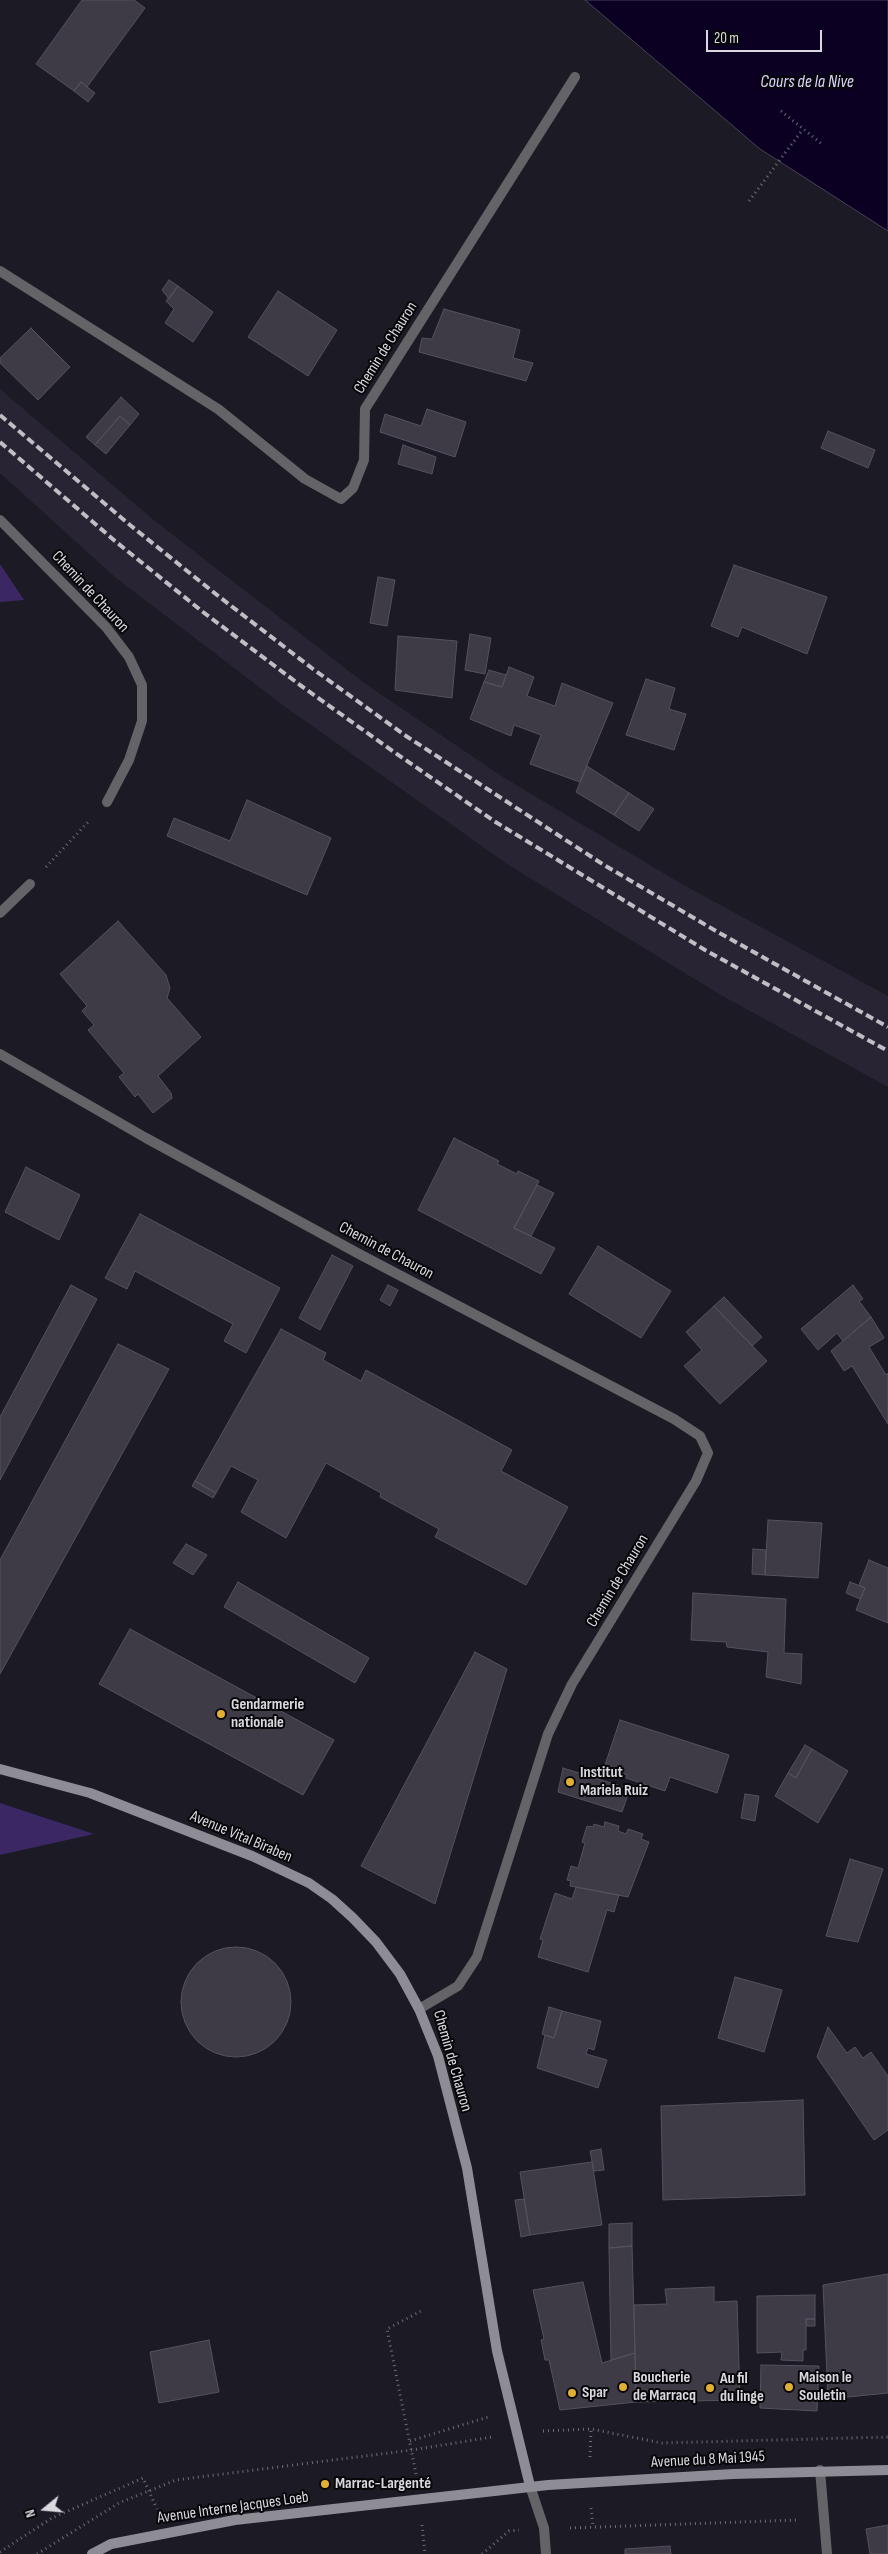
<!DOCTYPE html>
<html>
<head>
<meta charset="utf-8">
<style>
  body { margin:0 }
  #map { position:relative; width:888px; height:2554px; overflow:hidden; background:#1c1a24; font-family:"Sofia Sans Condensed",sans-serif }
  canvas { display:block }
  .north { position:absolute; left:20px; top:2484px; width:50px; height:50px; -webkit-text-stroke:4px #070609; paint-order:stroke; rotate:253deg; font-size:14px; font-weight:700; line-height:20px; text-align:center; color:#dad9df }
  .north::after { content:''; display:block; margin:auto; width:18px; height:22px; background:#dad9df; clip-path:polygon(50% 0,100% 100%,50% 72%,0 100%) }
  .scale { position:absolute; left:706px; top:30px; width:116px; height:22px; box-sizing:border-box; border:2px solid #dad9df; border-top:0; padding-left:6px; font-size:15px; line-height:18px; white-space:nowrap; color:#dad9df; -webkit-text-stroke:4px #070609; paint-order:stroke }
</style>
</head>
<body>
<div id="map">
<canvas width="888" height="2554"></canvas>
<div class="north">N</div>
<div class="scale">20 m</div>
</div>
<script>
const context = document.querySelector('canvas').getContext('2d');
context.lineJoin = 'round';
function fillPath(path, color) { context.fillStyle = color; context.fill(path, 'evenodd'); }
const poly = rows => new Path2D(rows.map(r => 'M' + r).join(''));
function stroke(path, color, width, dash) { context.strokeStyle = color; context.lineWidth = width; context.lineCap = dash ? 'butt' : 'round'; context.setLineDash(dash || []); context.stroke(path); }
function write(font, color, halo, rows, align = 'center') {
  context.font = font + ' "Sofia Sans Condensed",sans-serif'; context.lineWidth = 4; context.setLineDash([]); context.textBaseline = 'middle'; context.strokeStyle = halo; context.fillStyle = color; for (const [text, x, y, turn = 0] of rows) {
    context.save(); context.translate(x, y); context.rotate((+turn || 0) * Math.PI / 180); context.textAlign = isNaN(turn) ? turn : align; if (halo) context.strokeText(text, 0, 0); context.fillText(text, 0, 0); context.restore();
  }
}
fillPath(poly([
  [0,389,155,521,367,685,503,777,680,883,888,996,888,1087,719,994,507,864,284,706,116,578,0,473]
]), '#282433');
fillPath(poly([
  [0,564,24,600,0,602],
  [0,1803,94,1834,0,1855]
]), '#3c2765');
const water = poly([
  [585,0,888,0,888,231,760,149,585,0]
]);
fillPath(water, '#0b0021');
stroke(water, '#49415a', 1);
const building = poly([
  [82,0,134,0,145,8,87,87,81,82,74,91,36,64,82,0],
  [81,82,95,93,88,102,74,91,81,82],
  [169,280,178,286,169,299,162,290,169,280],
  [178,286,213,312,193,342,165,323,174,309,166,301,178,286],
  [278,291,337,330,308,376,248,337,278,291],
  [444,309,520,330,513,358,533,363,526,381,419,352,422,338,432,339,444,309],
  [31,328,70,367,38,400,0,363,0,358,31,328],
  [121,397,139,414,130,425,120,416,95,445,86,437,121,397],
  [427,409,466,422,455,457,380,432,385,414,421,426,427,409],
  [120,416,130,425,106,454,95,445,120,416],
  [828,431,875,450,868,468,821,448,828,431],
  [403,445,436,457,432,474,398,464,403,445],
  [734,565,827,597,807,654,742,627,738,637,711,626,734,565],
  [378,577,395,580,387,626,370,623,378,577],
  [470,634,491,638,485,674,465,670,470,634],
  [398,636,457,641,452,698,395,690,398,636],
  [509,667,534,677,527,696,555,706,562,683,613,703,580,782,530,764,541,735,514,725,511,736,470,719,484,682,502,687,509,667],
  [489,670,506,675,502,687,484,682,489,670],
  [646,679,675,688,669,709,686,714,674,750,626,735,646,679],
  [587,766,629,793,614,815,576,792,587,766],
  [629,793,654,809,639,831,614,815,629,793],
  [247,800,331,838,307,895,167,836,174,818,230,841,247,800],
  [118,921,166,975,170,988,167,998,201,1037,158,1076,171,1093,172,1098,153,1113,138,1094,135,1097,119,1077,124,1073,88,1030,94,1025,82,1011,87,1006,60,974,118,921],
  [454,1138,499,1161,497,1164,517,1174,518,1171,539,1181,514,1228,555,1248,541,1274,418,1210,454,1138],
  [26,1167,80,1195,59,1240,5,1212,26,1167],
  [537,1185,554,1193,531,1236,514,1228,537,1185],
  [140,1214,280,1288,246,1353,224,1341,233,1324,135,1271,127,1289,105,1278,140,1214],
  [598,1246,671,1291,641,1338,569,1294,598,1246],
  [332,1255,353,1266,320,1330,299,1318,332,1255],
  [71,1285,97,1299,0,1480,0,1417,71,1285],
  [388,1285,398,1290,390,1306,380,1300,388,1285],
  [853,1285,863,1299,859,1301,871,1317,843,1341,837,1333,818,1350,801,1329,853,1285],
  [724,1297,762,1337,752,1346,714,1306,724,1297],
  [714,1306,767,1361,720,1404,684,1366,702,1350,686,1332,714,1306],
  [871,1317,884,1338,869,1347,886,1375,888,1373,888,1424,852,1366,844,1371,831,1351,871,1317],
  [281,1329,326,1353,323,1360,361,1381,366,1370,512,1450,501,1471,568,1507,526,1585,435,1537,439,1529,380,1497,381,1493,326,1463,286,1538,241,1512,258,1480,231,1466,216,1493,195,1481,281,1329],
  [118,1344,169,1369,0,1674,0,1560,118,1344],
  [195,1481,216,1493,213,1498,192,1486,195,1481],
  [768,1520,822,1523,818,1578,765,1575,768,1520],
  [186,1544,207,1555,193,1575,173,1563,186,1544],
  [753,1549,766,1550,765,1575,752,1574,753,1549],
  [869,1560,888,1568,888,1623,856,1610,865,1588,859,1585,869,1560],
  [238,1582,369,1658,355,1683,224,1607,238,1582],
  [850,1582,865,1588,860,1599,846,1593,850,1582],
  [693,1593,786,1599,784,1653,802,1654,801,1684,766,1677,768,1652,727,1647,726,1642,691,1640,693,1593],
  [130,1629,334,1740,303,1795,99,1684,130,1629],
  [475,1652,507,1669,435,1904,361,1866,475,1652],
  [620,1720,729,1755,717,1793,670,1777,665,1791,626,1778,627,1775,623,1774,622,1777,608,1772,608,1769,604,1768,620,1720],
  [805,1745,812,1749,796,1778,788,1773,805,1745],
  [812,1749,848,1771,818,1823,775,1796,788,1773,796,1778,812,1749],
  [563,1768,630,1789,622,1812,558,1792,563,1768],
  [745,1794,759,1796,755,1821,741,1818,745,1794],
  [605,1822,619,1826,618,1831,626,1834,628,1829,643,1834,641,1839,649,1842,628,1897,570,1886,571,1881,567,1880,571,1866,578,1868,585,1843,582,1842,587,1826,593,1827,594,1824,604,1827,605,1822],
  [850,1859,883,1869,858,1942,826,1936,850,1859],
  [576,1887,619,1895,614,1912,607,1910,588,1972,538,1957,543,1940,540,1939,555,1893,572,1899,576,1887],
  '181 2002a55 55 0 1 1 110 0a55 55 0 1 1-110 0Z',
  [735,1977,782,1990,764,2052,718,2038,735,1977],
  [549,2007,562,2011,554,2038,542,2034,549,2007],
  [562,2011,601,2021,594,2050,588,2048,586,2054,607,2060,598,2088,537,2068,545,2035,554,2038,562,2011],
  [828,2027,847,2053,855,2047,863,2058,871,2052,888,2076,888,2130,874,2140,817,2057,828,2027],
  [803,2100,805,2195,663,2200,661,2106,803,2100],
  [601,2149,604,2170,594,2171,590,2151,601,2149],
  [592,2162,602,2225,530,2235,520,2172,592,2162],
  [524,2199,530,2235,521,2237,515,2200,524,2199],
  [632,2223,632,2246,609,2248,609,2224,632,2223],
  [632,2246,635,2353,611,2360,609,2248,632,2246],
  [888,2274,888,2393,828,2399,823,2285,888,2274],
  [583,2282,602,2363,635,2353,636,2402,560,2410,549,2360,545,2360,541,2340,544,2339,533,2290,583,2282],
  [714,2287,714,2302,737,2301,740,2400,636,2402,634,2305,667,2304,665,2289,714,2287],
  [815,2295,815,2319,806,2319,806,2350,803,2350,803,2361,781,2360,782,2352,757,2353,757,2296,815,2295],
  [806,2319,815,2319,815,2326,807,2326,806,2319],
  [209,2340,219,2392,159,2403,150,2352,209,2340],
  [761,2365,819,2366,817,2411,760,2408,761,2365],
  [888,2525,888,2554,870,2554,866,2529,888,2525],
  [670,2546,671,2554,625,2554,625,2549,670,2546]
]);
fillPath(building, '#3e3b46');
stroke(building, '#55525e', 1);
stroke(poly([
  [781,111,822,144],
  [749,201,803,129],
  [46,867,90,820],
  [543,2431,591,2429,662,2443,888,2437],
  [410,2441,488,2417],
  [590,2457,591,2429],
  [416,2474,387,2329,423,2310],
  [591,2508,593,2527],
  [422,2525,425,2554],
  [570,2528,798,2520],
  [0,2552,52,2518,143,2478,157,2509],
  [37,2554,119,2503,176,2480,412,2450,492,2437],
  [482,2554,509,2531,519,2530]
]), '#6e6c75', 3, [1, 4]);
stroke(poly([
  [0,271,218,409,305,479,341,499,353,488,364,460,365,409,575,77],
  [0,520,106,627,129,657,142,685,142,721,129,760,107,802],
  [0,913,30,884],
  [0,1054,146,1138,361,1255,674,1419,700,1436,708,1453,696,1481,572,1684,548,1734,477,1957,458,1986,419,2009],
  [820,2470,827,2554],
  [530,2486,544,2528,546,2554]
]), '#646368', 10);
stroke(poly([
  [0,1769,90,1793,252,1856,309,1883,332,1899,353,1918,376,1942,400,1974,419,2009,438,2056,467,2168,497,2351,530,2486],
  [92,2554,111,2544,235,2520,548,2485,733,2474,888,2470]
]), '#8e8c95', 10);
stroke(poly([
  [0,415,130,525,217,595,313,669,406,736,604,865,716,931,888,1027],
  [0,442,115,541,203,612,300,685,394,752,494,821,705,950,888,1051]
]), '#bfbec5', 4, [8, 4]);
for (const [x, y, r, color] of [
  [221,1714,5,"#e1af34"],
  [570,1782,5,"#e1af34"],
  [623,2387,5,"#e1af34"],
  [789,2387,5,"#e1af34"],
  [710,2388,5,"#e1af34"],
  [572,2393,5,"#e1af34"],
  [325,2484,5,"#e1af34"]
]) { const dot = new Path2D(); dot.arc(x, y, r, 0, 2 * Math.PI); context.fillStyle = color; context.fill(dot); stroke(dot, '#070609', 2); }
write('16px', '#dad9df', '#070609', [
  ["Chemin de Chauron",386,348,-58],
  ["Chemin de Chauron",90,592,47],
  ["Chemin de Chauron",386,1251,28],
  ["Chemin de Chauron",618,1581,-59],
  ["Avenue Vital Biraben",241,1837,23],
  ["Chemin de Chauron",452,2061,74],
  ["Avenue du 8 Mai 1945",708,2460,-3],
  ["Avenue Interne Jacques Loeb",233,2508,-8]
]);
write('bold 16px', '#dad9df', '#070609', [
  ["Gendarmerie",231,1705],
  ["nationale",231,1723],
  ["Institut",580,1773],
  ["Mariela Ruiz",580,1791],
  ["Boucherie",633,2378],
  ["de Marracq",633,2396],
  ["Maison le",799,2378],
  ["Souletin",799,2396],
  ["Au fil",720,2379],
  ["du linge",720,2397],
  ["Spar",582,2393],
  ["Marrac-Largenté",335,2484]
], 'left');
write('italic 18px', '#dcd2fe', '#070609', [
  ["Cours de la Nive",807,82]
]);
</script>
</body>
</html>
